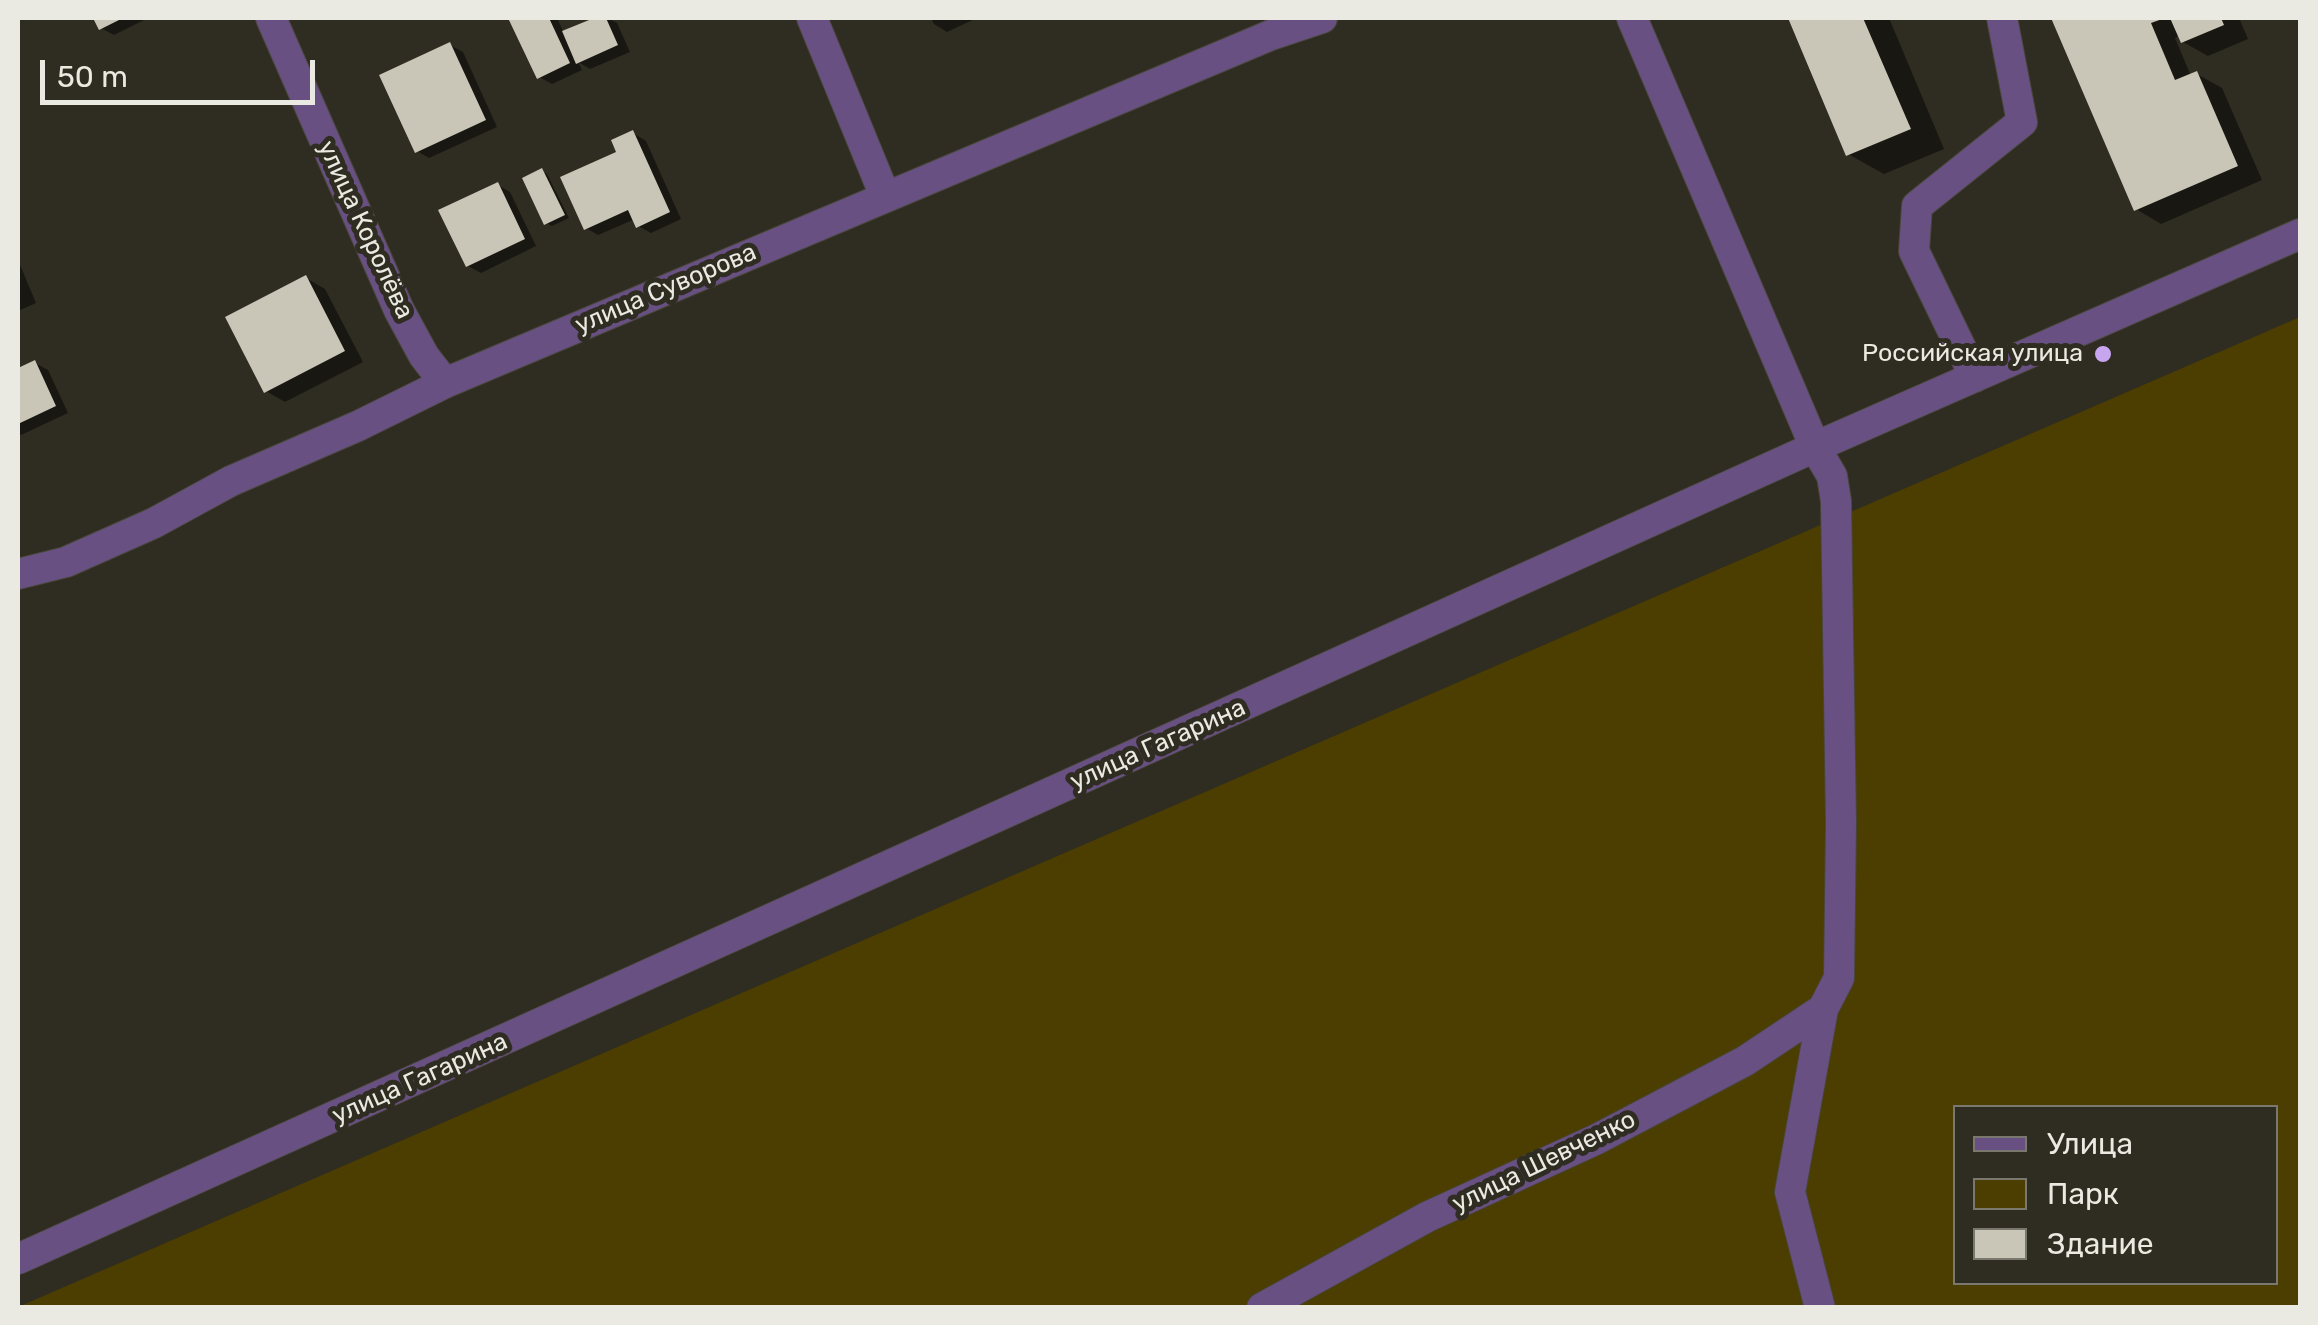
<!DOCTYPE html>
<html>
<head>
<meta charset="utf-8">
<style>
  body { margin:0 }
  #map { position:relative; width:2318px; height:1325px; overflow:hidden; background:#2f2c21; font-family:Rubik,sans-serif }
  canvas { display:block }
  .frame { position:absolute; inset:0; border:20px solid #ebeae2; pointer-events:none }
  .legend { position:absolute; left:1953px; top:1105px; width:325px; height:180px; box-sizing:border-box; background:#2f2c21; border:2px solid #7a786e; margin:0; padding:12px 18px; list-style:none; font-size:30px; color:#ebeae2 }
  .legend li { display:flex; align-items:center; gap:20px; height:50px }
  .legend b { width:50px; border:2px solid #7a786e }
  .scale { position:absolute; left:40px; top:60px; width:275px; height:45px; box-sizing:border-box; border:5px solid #ebeae2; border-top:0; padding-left:12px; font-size:30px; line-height:35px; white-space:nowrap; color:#ebeae2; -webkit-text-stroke:8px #2f2c21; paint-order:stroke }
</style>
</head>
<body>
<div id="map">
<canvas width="2318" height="1325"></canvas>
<div class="frame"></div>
<ul class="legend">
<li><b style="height:12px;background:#685182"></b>Улица</li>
<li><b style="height:28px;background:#4c3e00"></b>Парк</li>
<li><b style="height:28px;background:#c9c5b7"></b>Здание</li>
</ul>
<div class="scale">50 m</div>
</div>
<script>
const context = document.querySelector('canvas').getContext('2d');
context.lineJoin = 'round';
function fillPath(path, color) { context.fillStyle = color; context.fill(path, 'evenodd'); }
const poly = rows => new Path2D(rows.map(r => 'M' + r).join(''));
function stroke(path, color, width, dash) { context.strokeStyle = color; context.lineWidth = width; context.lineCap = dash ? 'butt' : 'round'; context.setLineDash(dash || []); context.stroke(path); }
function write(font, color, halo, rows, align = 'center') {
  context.font = font + ' Rubik,sans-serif'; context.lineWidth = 10; context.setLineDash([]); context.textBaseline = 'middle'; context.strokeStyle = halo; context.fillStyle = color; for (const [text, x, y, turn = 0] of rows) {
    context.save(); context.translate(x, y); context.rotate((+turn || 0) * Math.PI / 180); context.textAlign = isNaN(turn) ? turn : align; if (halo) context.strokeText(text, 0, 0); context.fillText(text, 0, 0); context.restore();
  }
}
fillPath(poly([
  [2300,317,2300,1307,18,1307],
  [1956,1108,2276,1108,2276,1282,1956,1282]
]), '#4c3e00');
fillPath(poly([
  [96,18,148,18,114,35,101,28],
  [510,18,557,18,564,33,607,18,617,23,630,52,590,69,578,62,582,70,552,84,539,77],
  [931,18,977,18,947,32,934,24],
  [1791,18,1889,18,1944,149,1884,174,1848,154],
  [2054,18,2239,18,2248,39,2208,56,2183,42,2180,35,2175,38,2191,76,2197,74,2222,88,2262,180,2161,224,2136,209],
  [450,45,463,52,497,127,429,158,417,151],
  [633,133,646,141,681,219,651,233,638,226,635,219,598,235,586,228],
  [542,171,547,174,569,218,552,226,546,223],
  [498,185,510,192,536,246,481,273,468,266],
  [18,260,36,303,18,311],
  [306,278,325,289,363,362,285,402,266,391],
  [35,363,48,370,68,413,21,435,18,433,18,371]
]), '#0007');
fillPath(poly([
  [93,18,123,18,99,30],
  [508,18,549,18,570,63,537,79],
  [594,18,606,18,618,45,576,64,562,31],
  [1788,18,1863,18,1911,129,1846,156],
  [2051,18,2165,18,2151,23,2175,80,2197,71,2238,166,2134,211],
  [2170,18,2221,18,2224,25,2181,43],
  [450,42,486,120,415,153,379,75],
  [633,130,670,212,636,228,628,210,584,230,560,177,616,152,611,140],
  [542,168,565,215,544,225,522,178],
  [498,182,525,239,466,267,438,210],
  [306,275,345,351,264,393,225,317],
  [35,360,56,406,18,424,18,368]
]), '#c9c5b7');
const minor = poly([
  [271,18,399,310,424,356,445,383],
  [812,18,885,196],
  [1632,18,1815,447,1832,476,1836,501,1841,823,1839,978,1823,1009,1790,1192,1820,1308],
  [1975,377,1914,251,1917,206,2022,122,2002,18],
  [18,574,66,562,154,523,231,481,358,426,445,383,1271,35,1322,18],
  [18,1259,1815,447,2300,234],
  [1262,1308,1427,1217,1597,1139,1745,1061,1823,1009]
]);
stroke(minor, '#49473c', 32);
stroke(minor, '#685182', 30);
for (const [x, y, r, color] of [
  [2103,354,10,"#c8a6ef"]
]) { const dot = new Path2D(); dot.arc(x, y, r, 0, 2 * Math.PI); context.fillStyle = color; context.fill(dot); stroke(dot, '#2f2c21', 4); }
write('25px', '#ebeae2', '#2f2c21', [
  ["улица Королёва",365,230,65],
  ["улица Суворова",666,289,-23],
  ["улица Гагарина",1158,745,-24],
  ["улица Гагарина",420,1079,-24],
  ["улица Шевченко",1544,1162,-26]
]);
write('25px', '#ebeae2', '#2f2c21', [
  ["Российская улица",2083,354]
], 'right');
</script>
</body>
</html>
